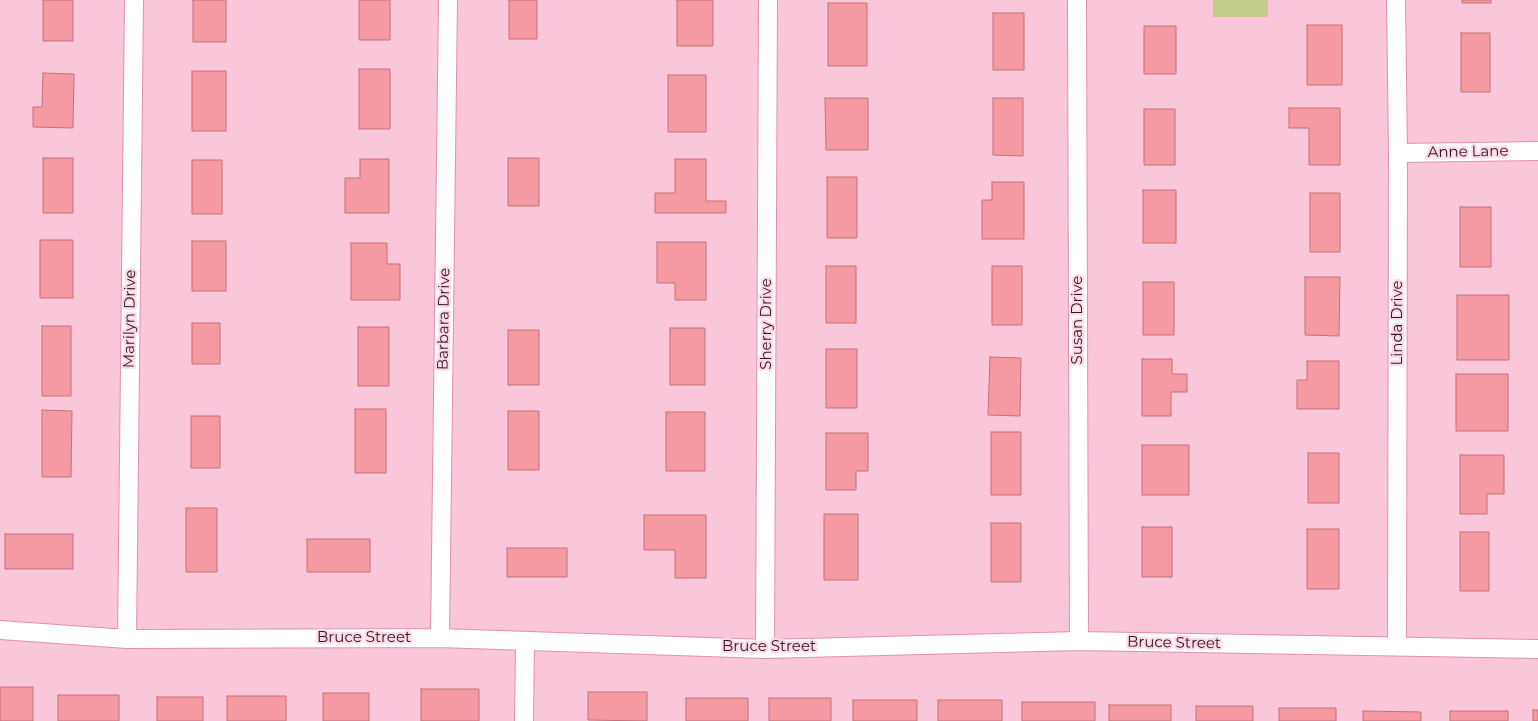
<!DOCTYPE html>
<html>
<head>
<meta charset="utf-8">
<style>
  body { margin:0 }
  canvas { display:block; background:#fac6da }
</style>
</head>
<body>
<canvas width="1538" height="721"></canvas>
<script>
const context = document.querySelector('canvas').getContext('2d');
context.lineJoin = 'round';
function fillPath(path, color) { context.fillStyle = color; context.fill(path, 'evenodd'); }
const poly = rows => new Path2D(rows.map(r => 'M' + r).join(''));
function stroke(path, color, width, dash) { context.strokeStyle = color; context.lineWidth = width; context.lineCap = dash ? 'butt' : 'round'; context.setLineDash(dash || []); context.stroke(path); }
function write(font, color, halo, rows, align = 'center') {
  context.font = font + ' Montserrat,sans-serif'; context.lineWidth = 4.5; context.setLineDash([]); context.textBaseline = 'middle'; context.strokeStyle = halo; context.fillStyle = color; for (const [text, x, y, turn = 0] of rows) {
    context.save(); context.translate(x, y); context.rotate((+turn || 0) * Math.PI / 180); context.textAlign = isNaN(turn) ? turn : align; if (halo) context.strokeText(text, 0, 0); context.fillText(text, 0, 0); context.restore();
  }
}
fillPath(poly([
  [1213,0,1268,0,1268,17,1213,17]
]), '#c4cc89');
const building = poly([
  [43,0,73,0,73,41,43,41,43,0],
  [193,0,226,0,226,42,193,42,193,0],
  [359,0,390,0,390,40,359,40,359,0],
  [509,0,537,0,537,39,509,39,509,0],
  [677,0,713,0,713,46,677,46,677,0],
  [1462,0,1491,0,1491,3,1462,3,1462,0],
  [828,3,867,3,867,66,828,66,828,3],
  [993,13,1024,13,1024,70,993,70,993,13],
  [1307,25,1342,25,1342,85,1307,85,1307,25],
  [1144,26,1176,26,1176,74,1144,74,1144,26],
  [1461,33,1490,33,1490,92,1461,92,1461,33],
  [359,69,390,69,390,129,359,129,359,69],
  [192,71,226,71,226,131,192,131,192,71],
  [43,73,74,74,73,128,33,127,33,107,42,107,43,73],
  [668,75,706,75,706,132,668,132,668,75],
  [825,98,868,98,868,150,826,150,825,98],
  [993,98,1023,98,1023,156,993,155,993,98],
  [1289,108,1340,108,1340,165,1309,165,1309,128,1289,128,1289,108],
  [1144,109,1175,109,1175,165,1144,165,1144,109],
  [43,158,73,158,73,213,43,213,43,158],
  [508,158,539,158,539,206,508,206,508,158],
  [360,159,389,159,389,213,345,213,345,178,360,178,360,159],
  [675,159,706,159,706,201,726,201,726,213,655,213,655,193,675,193,675,159],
  [192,160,222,160,222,214,192,214,192,160],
  [827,177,857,177,857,238,827,238,827,177],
  [992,182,1024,182,1024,239,982,239,982,200,992,200,992,182],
  [1143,190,1176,190,1176,243,1143,243,1143,190],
  [1310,193,1340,193,1340,252,1310,252,1310,193],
  [1460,207,1491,207,1491,267,1460,267,1460,207],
  [40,240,73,240,73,298,40,298,40,240],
  [192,241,226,241,226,291,192,291,192,241],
  [657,242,706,242,706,300,675,300,675,283,657,283,657,242],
  [351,243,387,243,387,264,400,264,400,300,351,300,351,243],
  [826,266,856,266,856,323,826,323,826,266],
  [992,266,1022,266,1022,325,992,325,992,266],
  [1305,277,1340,277,1339,336,1305,335,1305,277],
  [1143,282,1174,282,1174,335,1143,335,1143,282],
  [1457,295,1509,295,1509,360,1457,360,1457,295],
  [192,323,220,323,220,364,192,364,192,323],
  [42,326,71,326,71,396,42,396,42,326],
  [358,327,389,327,389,386,358,386,358,327],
  [670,328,705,328,705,385,670,385,670,328],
  [508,330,539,330,539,385,508,385,508,330],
  [826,349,857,349,857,408,826,408,826,349],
  [990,357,1021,358,1020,416,988,415,990,357],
  [1142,359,1172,359,1172,374,1187,374,1187,392,1171,392,1171,416,1142,416,1142,359],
  [1307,361,1339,361,1339,409,1297,409,1297,380,1307,380,1307,361],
  [1456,374,1508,374,1508,431,1456,431,1456,374],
  [355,409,386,409,386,473,355,473,355,409],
  [42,410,72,411,71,477,42,477,42,410],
  [508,411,539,411,539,470,508,470,508,411],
  [666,412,705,412,705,471,666,471,666,412],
  [191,416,220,416,220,468,191,468,191,416],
  [991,432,1021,432,1021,495,991,495,991,432],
  [826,433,868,433,868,471,856,471,856,490,826,490,826,433],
  [1142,445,1189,445,1189,495,1142,495,1142,445],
  [1308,453,1339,453,1339,503,1308,503,1308,453],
  [1460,455,1504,455,1504,494,1487,494,1487,514,1460,514,1460,455],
  [186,508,217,508,217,572,186,572,186,508],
  [824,514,858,514,858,580,824,580,824,514],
  [644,515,706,515,706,578,675,578,675,550,644,550,644,515],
  [991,523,1021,523,1021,582,991,582,991,523],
  [1142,527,1172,527,1172,577,1142,577,1142,527],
  [1307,529,1339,529,1339,589,1307,589,1307,529],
  [1460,532,1489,532,1489,591,1460,591,1460,532],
  [5,534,73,534,73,569,5,569,5,534],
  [307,539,370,539,370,572,307,572,307,539],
  [507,548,567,548,567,577,507,577,507,548],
  [0,687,33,687,33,721,0,721,0,687],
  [421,689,479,689,479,721,421,721,421,689],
  [588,692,647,692,647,721,588,720,588,692],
  [323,693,369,693,369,721,323,721,323,693],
  [58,695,119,695,119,721,58,721,58,695],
  [227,696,286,696,286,721,227,721,227,696],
  [157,697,203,697,203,721,157,721,157,697],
  [686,698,748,698,748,721,686,721,686,698],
  [769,698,831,698,831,721,769,721,769,698],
  [853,700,917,700,917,721,853,721,853,700],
  [938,700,1002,700,1002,721,938,721,938,700],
  [1022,702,1095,702,1095,721,1022,721,1022,702],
  [1109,705,1171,705,1171,721,1109,721,1109,705],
  [1196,706,1253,706,1253,721,1196,721,1196,706],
  [1279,708,1336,708,1336,721,1279,721,1279,708],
  [1533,710,1538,710,1538,721,1533,721,1533,710],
  [1363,711,1421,712,1421,721,1363,721,1363,711],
  [1450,711,1508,711,1508,721,1450,721,1450,711]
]);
fillPath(building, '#f59aa3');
stroke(building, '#c47079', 1);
const minor = poly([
  [1077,0,1079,641],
  [1396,0,1398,153,1397,647],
  [1398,153,1538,151],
  [0,630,127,639,440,638,765,649,1079,641,1538,649],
  [440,638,448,0],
  [127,639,134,0],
  [765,649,768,0],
  [524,721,525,641]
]);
stroke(minor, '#e190b1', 20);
stroke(minor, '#fff', 18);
write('15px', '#331522', '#fcd9e6', [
  ["Anne Lane",1468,152,-1],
  ["Marilyn Drive",130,319,-89],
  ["Barbara Drive",444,319,-89],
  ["Susan Drive",1078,320,-90],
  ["Linda Drive",1398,323,-90],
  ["Sherry Drive",767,324,-90],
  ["Bruce Street",364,638],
  ["Bruce Street",1174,643,1],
  ["Bruce Street",769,647]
]);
</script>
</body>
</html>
